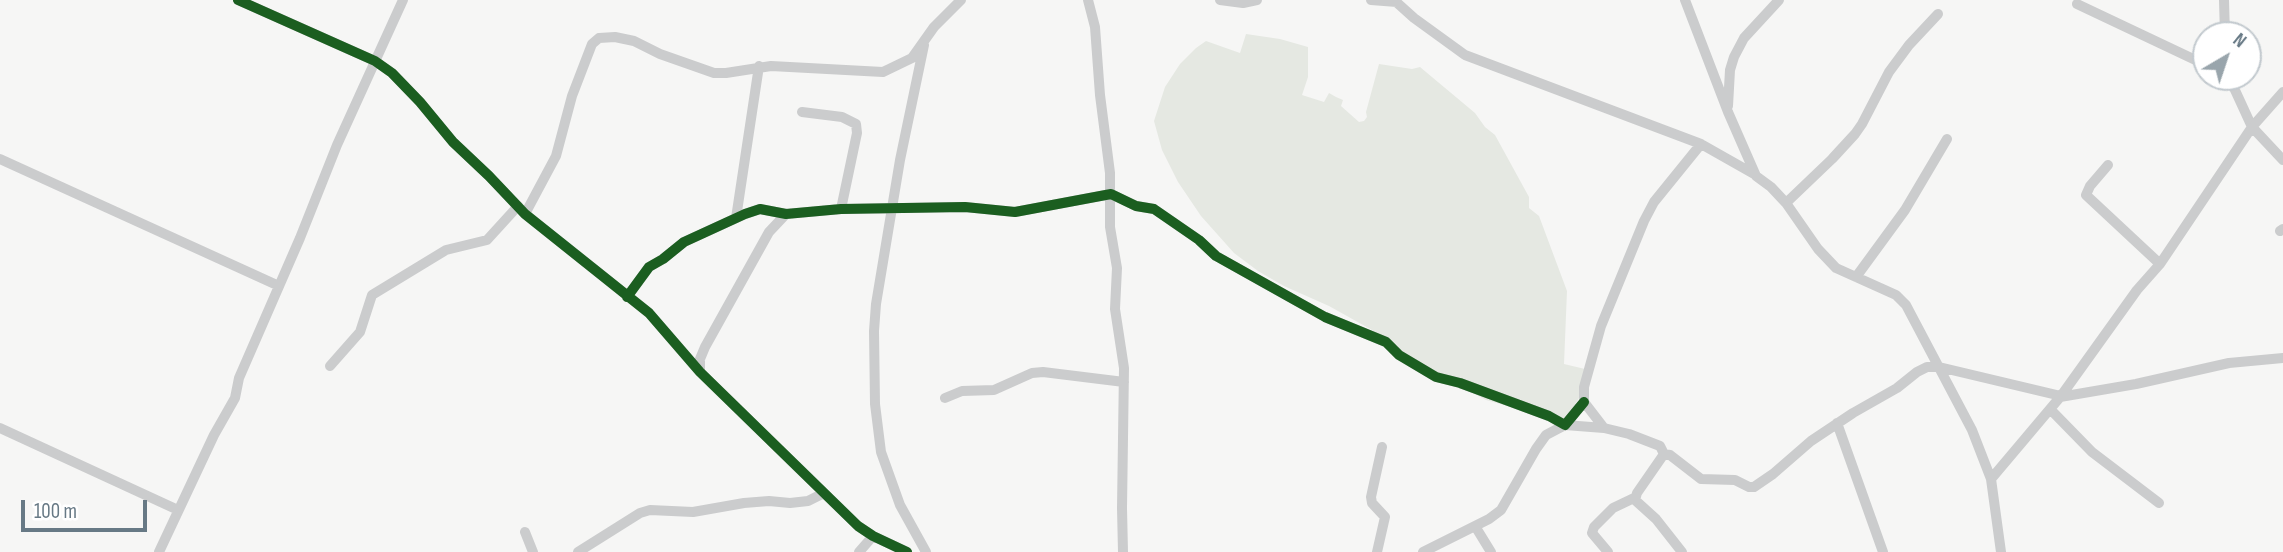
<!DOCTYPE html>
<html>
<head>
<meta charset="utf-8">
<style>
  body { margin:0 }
  #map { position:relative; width:2283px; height:552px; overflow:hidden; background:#f6f6f5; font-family:"Sofia Sans Condensed",sans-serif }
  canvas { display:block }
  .north { position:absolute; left:2192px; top:21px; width:70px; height:70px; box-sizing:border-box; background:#fff; border:2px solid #c2c9ce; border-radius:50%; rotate:39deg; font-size:19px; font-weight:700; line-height:28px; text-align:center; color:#677985 }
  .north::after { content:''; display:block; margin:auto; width:24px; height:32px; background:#99a5ac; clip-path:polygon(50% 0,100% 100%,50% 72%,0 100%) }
  .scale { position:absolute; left:21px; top:500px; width:126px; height:32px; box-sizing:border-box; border:4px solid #677985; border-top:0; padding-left:9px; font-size:21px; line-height:24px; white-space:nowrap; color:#677985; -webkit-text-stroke:5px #fff; paint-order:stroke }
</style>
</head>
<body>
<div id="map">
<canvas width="2283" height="552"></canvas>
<div class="north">N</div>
<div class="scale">100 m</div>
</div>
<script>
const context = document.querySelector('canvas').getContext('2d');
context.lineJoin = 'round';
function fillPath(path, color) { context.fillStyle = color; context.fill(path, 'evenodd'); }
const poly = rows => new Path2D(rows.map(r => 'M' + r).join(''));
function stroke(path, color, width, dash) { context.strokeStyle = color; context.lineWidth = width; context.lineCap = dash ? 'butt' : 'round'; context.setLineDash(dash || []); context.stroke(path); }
fillPath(poly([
  [1246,34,1280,39,1308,47,1308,77,1302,95,1324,102,1329,93,1336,97,1343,100,1341,106,1359,122,1364,121,1367,117,1366,112,1379,64,1412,69,1420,67,1475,113,1485,127,1495,135,1529,197,1529,208,1539,216,1567,291,1564,364,1585,369,1582,393,1565,422,1486,400,1414,361,1372,330,1329,306,1284,286,1258,271,1234,253,1201,216,1178,182,1162,150,1154,121,1165,87,1180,64,1196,48,1206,41,1240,53]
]), '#e5e8e2');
stroke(poly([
  [238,0,375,61,392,73,420,102,453,142,489,176,525,214,649,313,700,372,858,526,873,536,907,552],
  [1088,0,1095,27,1100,95,1110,173,1110,227,1117,268,1115,309,1124,368,1122,508,1123,552],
  [1220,0,1243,3,1257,0],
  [1371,0,1397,2],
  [1394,0,1414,18,1465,55,1701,144,1754,174],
  [1685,0,1728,112,1756,176,1771,187,1786,203,1818,249,1836,268,1896,295,1906,305,1972,430,1991,479,2001,552],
  [2224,0,2225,35],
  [2077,4,2206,65],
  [924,45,900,160,876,304,874,331,875,404,881,452,900,505,926,552],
  [2229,77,2252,127,2283,160],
  [1728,106,1730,70,1734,57,1744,38,1779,0],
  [802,112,842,117,856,124,857,133,841,209],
  [0,159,279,286],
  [2108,165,2090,186,2086,195,2160,264],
  [1786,203,1832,159,1855,134,1862,124,1889,72,1909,45,1938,14],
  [525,214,556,156,572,96,592,44,599,38,615,37,634,41,660,54,714,73,726,73,771,66,883,72,912,58,934,27,961,0],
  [736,218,759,66],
  [2280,231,2283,229],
  [1856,277,1905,210,1947,139],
  [627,297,649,267,663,259,684,242,745,214,760,209,786,214,841,209,965,207,1015,212,1111,194,1136,206,1154,209,1199,240,1216,256,1325,317,1386,342,1399,355,1436,377,1460,383,1549,416,1565,425,1584,402],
  [330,366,360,332,372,295,446,250,487,240,518,206],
  [700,372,700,359,705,347,769,232,786,214],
  [2060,397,2136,384,2229,363,2283,358],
  [945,398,962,391,994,390,1032,373,1043,372,1124,382],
  [2050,409,2092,452,2159,503],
  [1837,423,1883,552],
  [0,428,178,510],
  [1604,428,1584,402,1584,387,1601,326,1644,221,1654,202,1701,144],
  [1664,454,1637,493,1635,500,1656,519,1682,552],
  [1991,479,2061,396,2137,290,2160,264,2252,127,2283,92],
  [1475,526,1491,552],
  [525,532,533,552],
  [159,552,214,435,235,398,239,378,300,238,337,145,403,0],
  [578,552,640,513,650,510,693,512,744,503,769,501,790,503,808,501,824,493],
  [859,552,873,536],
  [1377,552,1385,517,1372,503,1371,497,1382,447],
  [1423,552,1489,519,1501,510,1536,449,1546,435,1565,425,1604,428,1629,434,1660,446,1664,454,1670,455,1701,479,1735,480,1749,487,1754,487,1773,474,1811,441,1853,413,1897,388,1917,372,1927,367,1939,367,2061,396],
  [1608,552,1592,533,1594,527,1613,508,1634,498]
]), '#cbcccd', 10);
stroke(poly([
  [238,0,375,61,392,73,420,102,453,142,489,176,525,214,649,313,700,372,858,526,873,536,907,552],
  [627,297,649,267,663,259,684,242,745,214,760,209,786,214,841,209,965,207,1015,212,1111,194,1136,206,1154,209,1199,240,1216,256,1325,317,1386,342,1399,355,1436,377,1460,383,1549,416,1565,425,1584,402]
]), '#1b5e20', 10);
</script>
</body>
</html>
